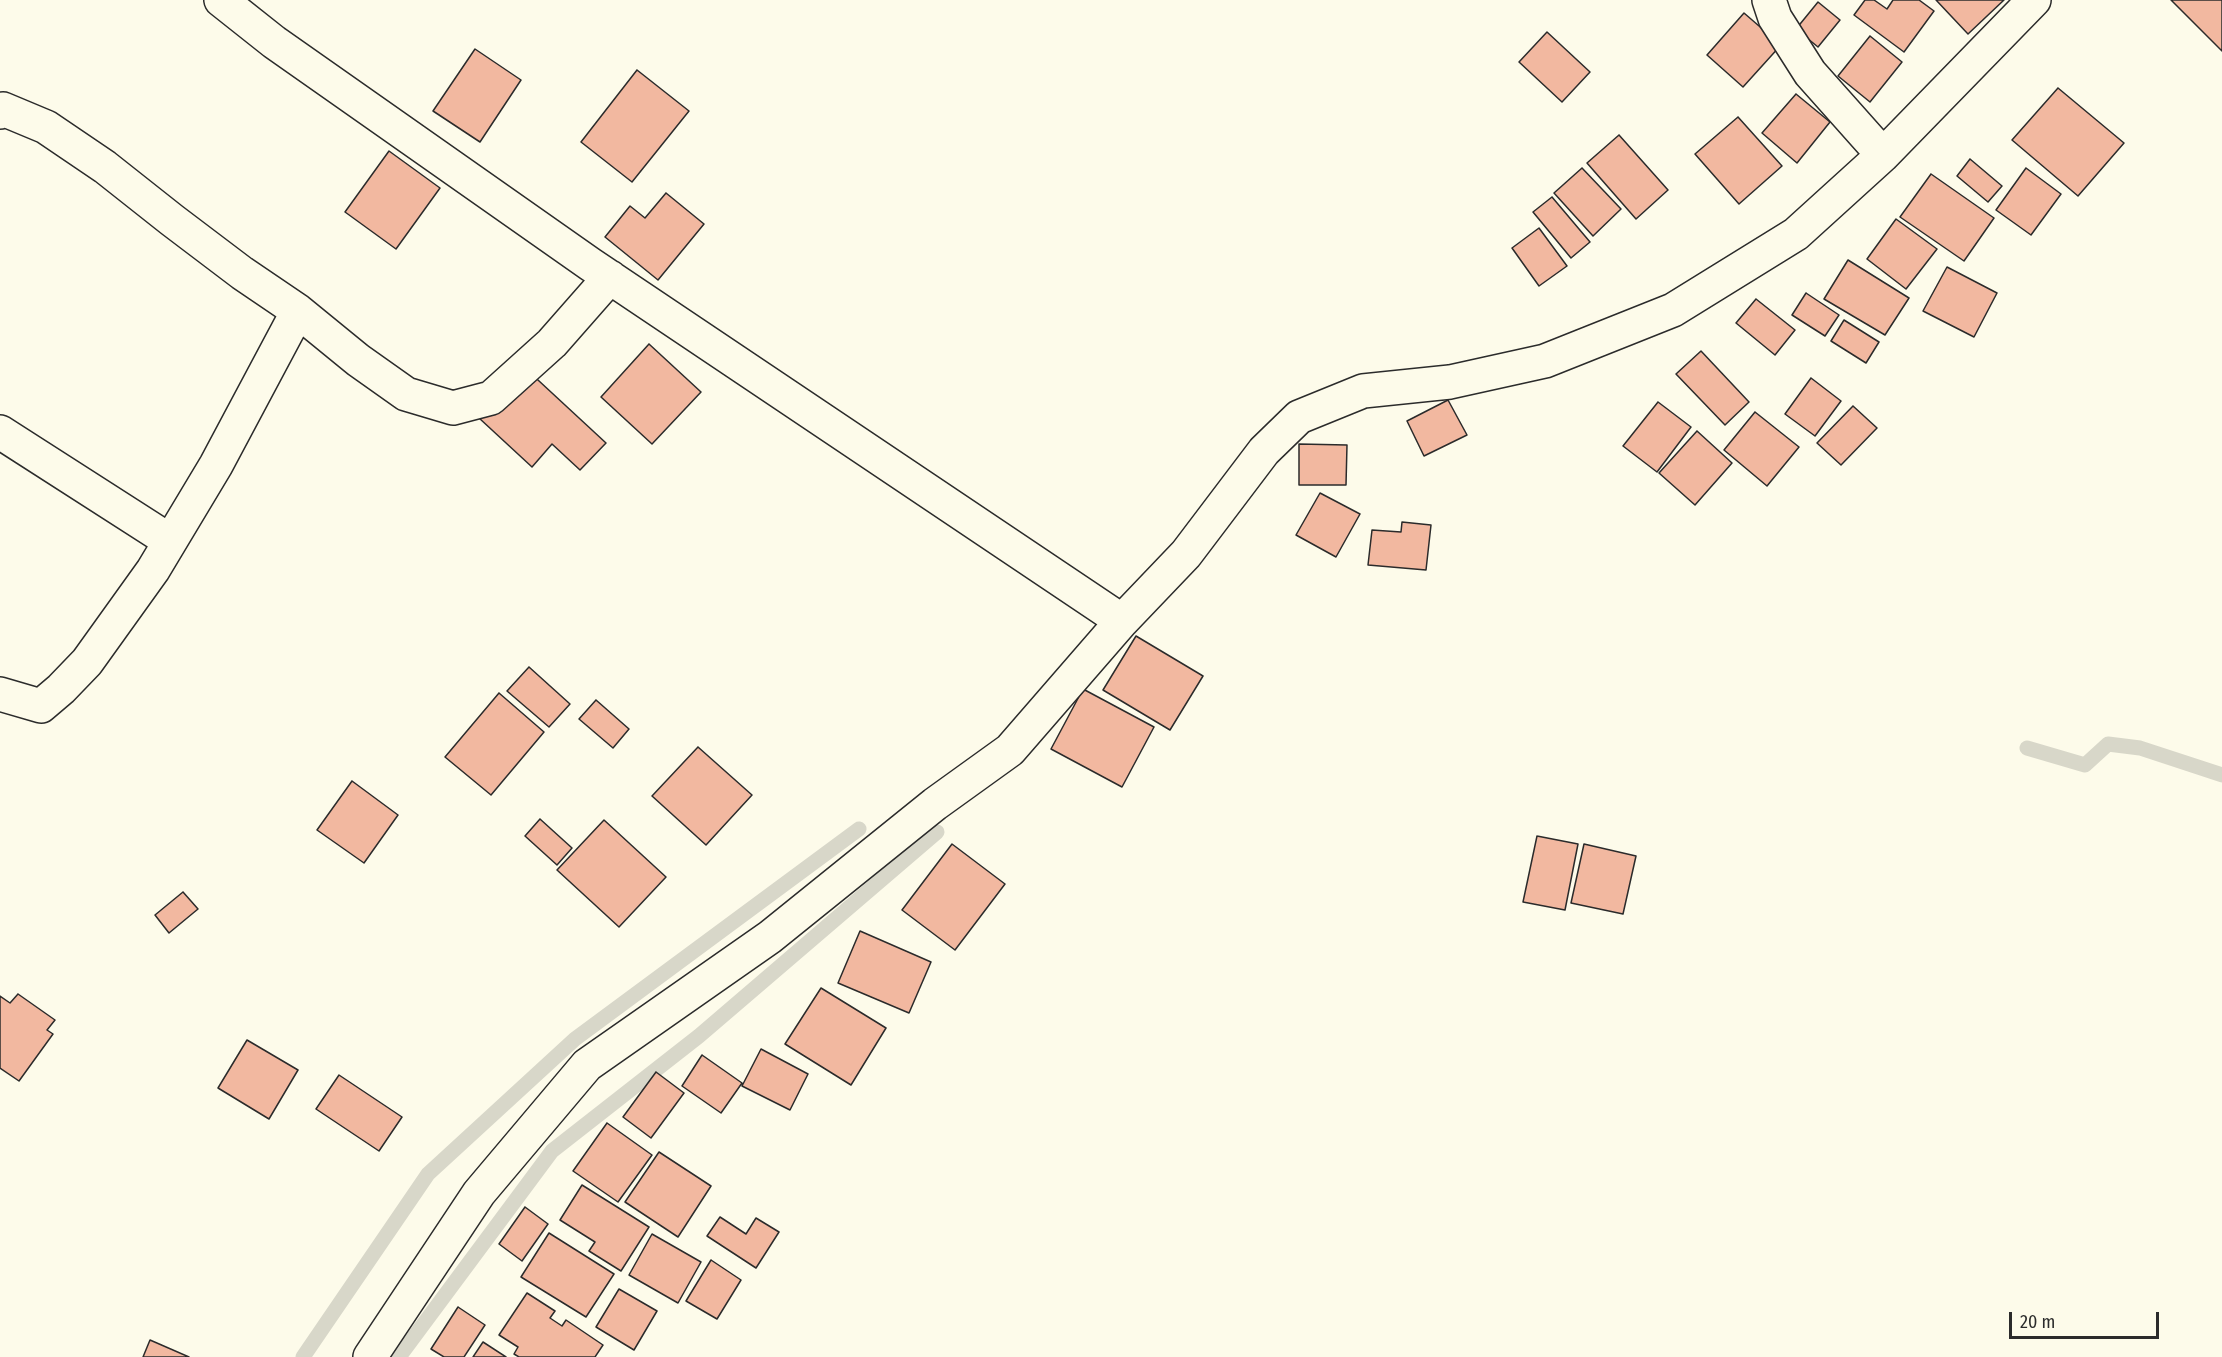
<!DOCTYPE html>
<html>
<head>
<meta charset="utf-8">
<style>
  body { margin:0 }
  #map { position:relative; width:2222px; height:1357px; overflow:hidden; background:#fdfbea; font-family:"Fira Sans Condensed",sans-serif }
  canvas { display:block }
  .scale { position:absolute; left:2009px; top:1312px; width:150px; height:27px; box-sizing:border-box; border:3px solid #2b2b2b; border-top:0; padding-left:8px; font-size:18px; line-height:21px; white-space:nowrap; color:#2b2b2b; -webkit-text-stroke:4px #fdfbea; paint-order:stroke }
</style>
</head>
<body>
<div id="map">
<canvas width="2222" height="1357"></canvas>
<div class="scale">20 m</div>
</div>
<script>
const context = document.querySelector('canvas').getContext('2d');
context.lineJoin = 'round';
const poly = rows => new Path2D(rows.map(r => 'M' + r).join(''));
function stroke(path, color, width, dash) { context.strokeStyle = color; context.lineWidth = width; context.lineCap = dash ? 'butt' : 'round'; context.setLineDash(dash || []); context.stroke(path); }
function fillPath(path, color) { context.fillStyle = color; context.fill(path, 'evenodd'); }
stroke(poly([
  [2027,748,2085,765,2108,744,2140,748,2222,775],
  [303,1357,428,1174,575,1039,859,829],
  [399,1357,552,1151,699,1036,937,832]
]), '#d8d7c9', 15);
const building = poly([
  [1865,0,1874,0,1887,9,1893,0,1919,0,1934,11,1904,52,1854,15,1865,0],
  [1936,0,2004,0,1968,34,1936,0],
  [2171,0,2222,0,2222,51,2171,0],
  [1818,2,1840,20,1818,47,1796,29,1818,2],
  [1744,13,1781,45,1743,87,1707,55,1744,13],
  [1547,32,1590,72,1562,102,1519,62,1547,32],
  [1870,36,1902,62,1870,102,1838,76,1870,36],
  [475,49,521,80,480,142,433,111,475,49],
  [637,70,689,111,632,182,581,142,637,70],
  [2058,88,2124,143,2078,196,2012,140,2058,88],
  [1796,94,1830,122,1797,163,1762,133,1796,94],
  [1738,117,1782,166,1739,204,1695,154,1738,117],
  [1619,135,1668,190,1636,219,1587,163,1619,135],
  [389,151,440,188,396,249,345,212,389,151],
  [1970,159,2002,186,1988,202,1957,176,1970,159],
  [1582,168,1621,209,1593,236,1554,193,1582,168],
  [2026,168,2061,194,2031,235,1996,210,2026,168],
  [1931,174,1994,218,1964,261,1900,217,1931,174],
  [666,193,704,224,658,280,605,237,630,206,645,218,666,193],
  [1552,197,1590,242,1571,258,1533,212,1552,197],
  [1896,219,1937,249,1906,289,1867,259,1896,219],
  [1539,228,1567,266,1539,286,1512,248,1539,228],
  [1848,260,1909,298,1885,335,1824,299,1848,260],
  [1947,267,1997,293,1974,337,1923,311,1947,267],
  [1806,293,1839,315,1825,336,1792,315,1806,293],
  [1756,299,1795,330,1775,355,1736,323,1756,299],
  [1844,320,1879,342,1866,363,1831,341,1844,320],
  [649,344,701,392,652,444,601,397,649,344],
  [1701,351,1749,402,1725,425,1676,374,1701,351],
  [525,368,606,443,580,470,552,444,532,467,479,418,525,368],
  [1811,378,1841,401,1815,436,1785,414,1811,378],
  [1448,400,1467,435,1424,456,1407,421,1448,400],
  [1658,402,1691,427,1657,472,1623,446,1658,402],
  [1853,406,1877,428,1841,465,1817,443,1853,406],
  [1755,412,1799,447,1767,486,1724,450,1755,412],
  [1697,431,1732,463,1695,505,1659,473,1697,431],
  [1299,444,1347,445,1346,485,1299,485,1299,444],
  [1320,493,1360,514,1336,557,1296,535,1320,493],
  [1402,522,1431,525,1426,570,1368,565,1372,530,1401,532,1402,522],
  [1136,636,1203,676,1170,730,1103,690,1136,636],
  [529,667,570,704,549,727,507,691,529,667],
  [1083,689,1154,727,1122,787,1051,749,1083,689],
  [499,693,544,732,491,795,445,757,499,693],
  [596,700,629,729,613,748,579,719,596,700],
  [698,747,752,795,706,845,652,796,698,747],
  [352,781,398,815,364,863,317,830,352,781],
  [540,819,572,848,557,865,525,836,540,819],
  [604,820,666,877,619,927,557,870,604,820],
  [1537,836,1578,844,1565,910,1523,902,1537,836],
  [952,844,1005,884,955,950,902,910,952,844],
  [1584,844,1636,856,1623,914,1571,903,1584,844],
  [183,892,198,909,169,933,155,915,183,892],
  [860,931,931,962,909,1013,838,983,860,931],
  [821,988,886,1028,851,1085,785,1044,821,988],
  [18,994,55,1020,47,1030,53,1034,19,1081,0,1068,0,996,10,1003,18,994],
  [247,1040,298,1070,269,1119,218,1088,247,1040],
  [761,1049,808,1074,790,1110,742,1086,761,1049],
  [702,1055,742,1083,721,1113,682,1086,702,1055],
  [656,1072,684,1093,651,1138,623,1117,656,1072],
  [339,1075,402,1117,379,1151,316,1109,339,1075],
  [607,1123,652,1155,618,1202,573,1171,607,1123],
  [659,1152,711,1186,678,1237,625,1202,659,1152],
  [582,1185,649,1227,621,1271,589,1251,595,1242,560,1220,582,1185],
  [525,1207,548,1224,522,1261,499,1244,525,1207],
  [720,1217,746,1234,756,1218,779,1232,756,1268,707,1236,720,1217],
  [549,1233,614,1274,586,1317,521,1277,549,1233],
  [652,1234,701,1262,678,1303,629,1275,652,1234],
  [711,1260,741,1280,717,1319,686,1301,711,1260],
  [619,1289,657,1311,634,1350,596,1327,619,1289],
  [527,1293,555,1311,550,1318,562,1326,566,1320,603,1345,595,1357,519,1357,514,1354,518,1347,499,1335,527,1293],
  [458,1307,485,1325,464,1357,444,1357,431,1349,458,1307],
  [150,1340,189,1357,143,1357,150,1340],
  [483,1342,506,1357,473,1357,483,1342]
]);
fillPath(building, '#f2b8a0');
stroke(building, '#2b2b2b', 1.5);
const minor = poly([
  [221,0,274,42,590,264,1122,621],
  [1769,0,1775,18,1810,73,1883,155],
  [0,112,3,109,46,127,105,167,172,220,242,273,298,311,358,360,406,394,453,408,491,398,552,343,610,277],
  [0,432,170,541],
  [0,694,41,706,61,689,87,662,153,570,216,465,298,311],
  [370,1357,479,1193,587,1065,770,937,935,804,1010,750,1122,621,1186,554,1264,451,1299,417,1363,391,1450,382,1545,361,1673,310,1796,234,1883,155,2034,0]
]);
stroke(minor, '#2b2b2b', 36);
stroke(minor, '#fdfbea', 33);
</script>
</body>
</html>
